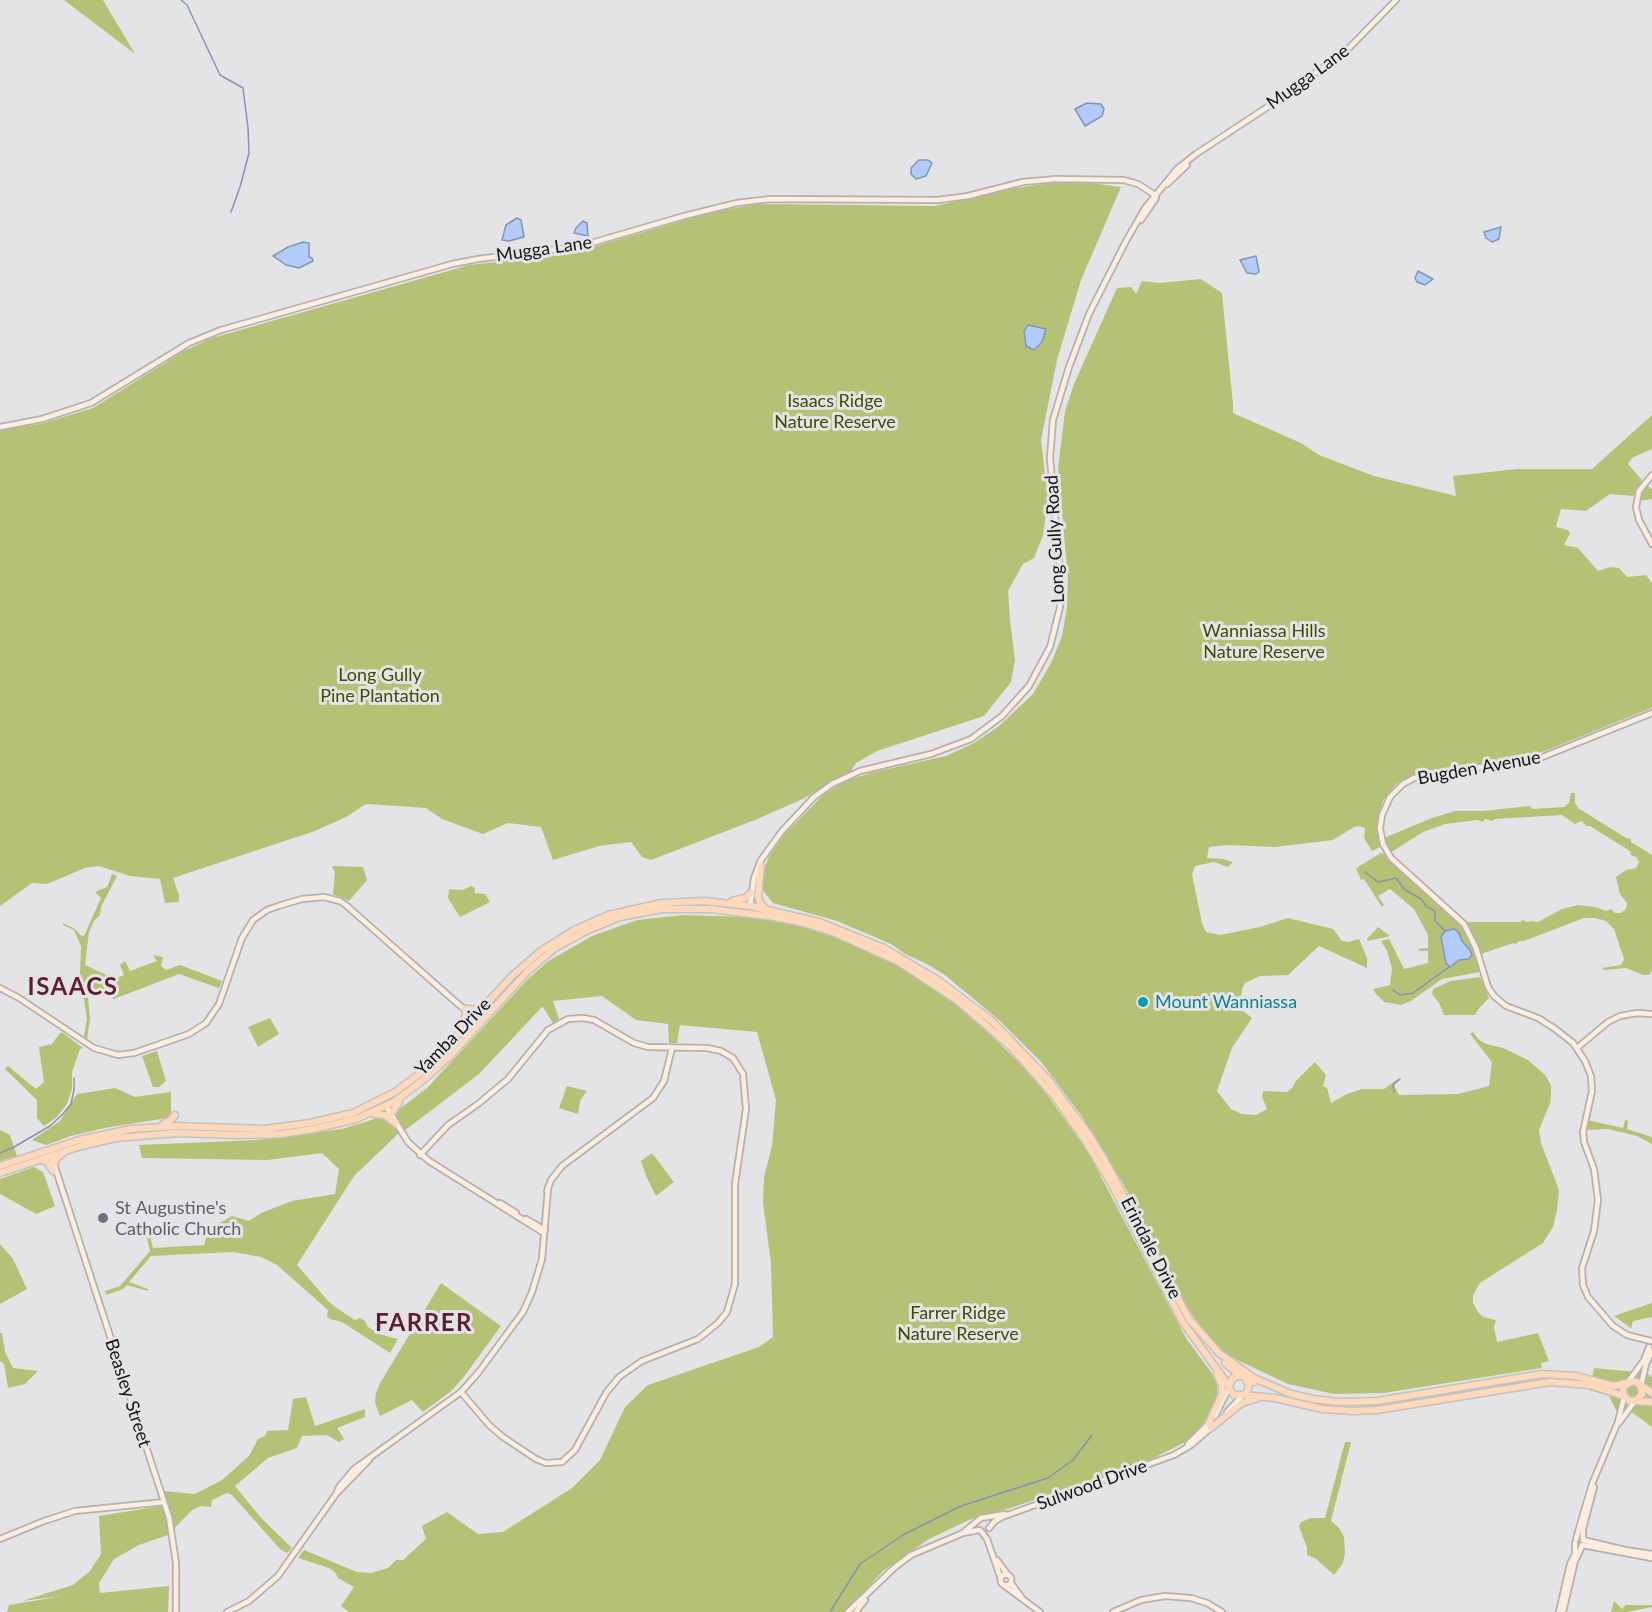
<!DOCTYPE html>
<html>
<head>
<meta charset="utf-8">
<style>
  body { margin:0 }
  canvas { display:block; background:#e4e4e6 }
</style>
</head>
<body>
<canvas width="1652" height="1612"></canvas>
<script>
const context = document.querySelector('canvas').getContext('2d');
context.lineJoin = 'round';
function fillPath(path, color) { context.fillStyle = color; context.fill(path, 'evenodd'); }
const poly = rows => new Path2D(rows.map(r => 'M' + r).join(''));
function stroke(path, color, width, dash) { context.strokeStyle = color; context.lineWidth = width; context.lineCap = dash ? 'butt' : 'round'; context.setLineDash(dash || []); context.stroke(path); }
function write(font, color, halo, rows, align = 'center') {
  context.font = font + ' Lato,sans-serif'; context.lineWidth = 6; context.setLineDash([]); context.textBaseline = 'middle'; context.strokeStyle = halo; context.fillStyle = color; for (const [text, x, y, turn = 0] of rows) {
    context.save(); context.translate(x, y); context.rotate((+turn || 0) * Math.PI / 180); context.textAlign = isNaN(turn) ? turn : align; if (halo) context.strokeText(text, 0, 0); context.fillText(text, 0, 0); context.restore();
  }
}
fillPath(poly([
  [64,0,103,0,135,54],
  [1052,183,1091,183,1121,187,1081,280,1057,360,1041,440,1048,499,1043,535,1034,558,1023,564,1008,591,1010,620,1015,660,1011,682,984,716,877,751,856,763,851,771,828,783,805,798,755,820,651,860,642,857,631,842,599,846,553,860,541,827,508,823,483,834,442,819,426,808,366,804,346,817,315,831,173,878,179,895,179,902,165,903,160,879,130,876,99,866,85,868,47,884,32,883,0,906,0,430,40,424,93,408,184,351,212,338,469,265,569,254,712,212,759,204,935,206,1016,188],
  [1201,279,1222,293,1233,404,1233,413,1301,443,1319,455,1374,476,1456,496,1453,476,1517,469,1592,469,1652,415,1652,449,1632,458,1628,464,1642,480,1634,496,1610,494,1586,511,1561,509,1556,527,1568,530,1570,533,1564,545,1578,548,1598,571,1610,567,1619,568,1627,577,1646,575,1652,583,1652,708,1545,751,1519,758,1416,773,1396,784,1383,801,1377,823,1380,847,1372,851,1364,838,1365,828,1359,826,1354,827,1333,840,1275,847,1228,845,1209,847,1207,858,1223,859,1233,862,1228,867,1214,862,1195,866,1192,874,1202,923,1206,932,1220,935,1260,927,1288,918,1333,929,1342,941,1348,942,1359,939,1367,958,1367,968,1319,946,1288,975,1260,976,1245,983,1242,989,1240,1005,1243,1011,1252,1018,1232,1048,1217,1091,1231,1109,1242,1114,1256,1115,1267,1109,1262,1097,1263,1091,1287,1092,1292,1088,1296,1081,1315,1062,1326,1075,1323,1086,1327,1088,1331,1103,1347,1094,1362,1089,1384,1089,1399,1078,1394,1085,1399,1095,1458,1094,1489,1086,1492,1062,1470,1034,1473,1032,1478,1039,1486,1044,1503,1048,1528,1060,1545,1075,1551,1085,1551,1095,1550,1103,1539,1130,1541,1143,1559,1190,1557,1210,1553,1227,1543,1243,1480,1283,1473,1295,1473,1303,1478,1312,1483,1317,1496,1320,1494,1327,1497,1342,1538,1333,1549,1361,1541,1363,1542,1368,1384,1393,1334,1394,1288,1384,1233,1358,1213,1344,1186,1306,1125,1187,1081,1115,1042,1063,1000,1021,945,975,927,964,905,954,891,944,837,921,773,903,764,892,761,884,761,878,769,856,784,835,823,795,843,782,870,773,946,756,974,743,999,726,1033,694,1051,663,1062,636,1067,607,1068,579,1058,469,1065,411,1074,384,1117,288,1131,287,1136,294,1142,281,1159,283],
  [1645,484,1652,489,1652,499,1638,501],
  [1571,793,1575,793,1575,803,1578,808,1626,838,1631,839,1631,842,1652,855,1652,971,1649,975,1643,975,1626,968,1604,970,1602,968,1621,965,1624,959,1614,929,1606,921,1595,918,1584,918,1524,941,1519,941,1516,944,1513,943,1481,954,1464,922,1520,922,1523,920,1527,922,1533,921,1538,922,1562,909,1578,905,1595,907,1606,911,1611,909,1615,913,1621,913,1626,909,1627,903,1620,894,1616,877,1626,870,1636,868,1639,862,1636,857,1631,855,1630,851,1590,826,1586,826,1582,821,1575,824,1562,815,1495,819,1492,821,1486,819,1482,822,1478,820,1445,824,1423,832,1390,853,1384,838,1432,818,1455,811,1483,811,1530,806,1532,809,1564,807,1569,803],
  [1381,853,1385,854,1393,864,1442,905,1457,921,1473,945,1481,969,1480,972,1442,979,1411,1001,1401,1005,1384,1002,1376,994,1373,989,1390,985,1392,968,1387,951,1381,941,1389,939,1404,969,1428,963,1428,951,1420,951,1417,949,1428,948,1428,935,1414,909,1390,889,1378,896,1384,905,1382,907,1364,879,1361,880,1356,868],
  [332,866,363,867,367,880,349,901,333,894,335,872],
  [112,874,117,876,101,907,100,915,94,921,89,932,85,965,115,979,124,975,120,965,125,961,130,971,157,961,153,955,163,957,161,966,166,970,180,965,222,981,219,988,179,974,114,999,87,987,90,1019,87,1039,84,1036,87,1019,80,975,81,946,74,930,63,925,63,923,75,929,80,935,84,936,101,898,95,892,107,887],
  [471,886,475,888,474,893,485,894,490,902,460,917,448,898,449,889,463,890],
  [683,915,745,917,780,922,815,930,838,938,906,969,956,1003,980,1025,1026,1069,1048,1096,1088,1152,1186,1338,1211,1372,1217,1384,1217,1395,1214,1408,1207,1419,1185,1442,1156,1457,1108,1476,1010,1508,969,1520,929,1539,883,1571,845,1612,349,1612,341,1606,354,1587,338,1578,335,1572,329,1568,298,1558,304,1550,357,1572,371,1573,388,1568,396,1560,403,1560,426,1539,422,1526,447,1512,478,1534,503,1532,572,1488,600,1460,625,1407,648,1385,759,1347,773,1337,771,1264,763,1202,764,1177,772,1146,776,1100,757,1032,680,1025,677,1043,669,1043,668,1024,636,1020,602,996,553,1001,559,1019,553,1023,543,1007,541,1008,479,1074,408,1128,404,1130,394,1113,427,1088,527,980,547,962,592,936,617,927,638,920],
  [1378,927,1390,936,1368,941,1367,939],
  [1480,977,1489,998,1479,1008,1475,1015,1444,1015,1439,1003,1432,994,1433,989,1451,981],
  [270,1018,279,1034,258,1047,248,1027],
  [60,1033,63,1033,83,1048,80,1049,72,1072,72,1089,67,1104,57,1117,44,1126,37,1118,37,1100,5,1069,8,1066,36,1089,44,1082,39,1047,52,1044],
  [157,1051,166,1081,159,1087,153,1087,142,1056],
  [567,1086,587,1091,580,1101,578,1114,559,1108],
  [115,1088,135,1097,171,1092,171,1112,167,1118,105,1128,71,1136,46,1145,32,1140,60,1121,77,1094],
  [381,1117,388,1121,399,1133,354,1176,297,1265,329,1302,338,1309,355,1320,360,1318,365,1321,368,1327,379,1334,398,1339,390,1353,342,1322,330,1319,327,1316,328,1310,277,1265,261,1257,233,1252,151,1256,129,1282,148,1289,148,1291,127,1285,123,1289,106,1295,105,1291,120,1286,150,1251,146,1233,149,1231,153,1248,204,1245,209,1229,232,1216,249,1221,261,1213,292,1201,335,1194,339,1169,322,1153,268,1160,142,1158,139,1145,257,1140,342,1129],
  [1587,1120,1623,1128,1625,1120,1628,1121,1627,1129,1652,1137,1652,1144,1637,1136,1608,1129,1586,1130],
  [0,1130,10,1135,17,1156,0,1161],
  [652,1153,674,1182,656,1196,647,1178,641,1161],
  [34,1167,43,1172,55,1206,36,1214,0,1194,0,1179],
  [0,1244,13,1259,27,1289,0,1304],
  [441,1283,501,1326,463,1378,450,1392,423,1412,412,1400,380,1416,375,1403,376,1393,380,1383],
  [1652,1303,1652,1317,1633,1321,1631,1328,1614,1316],
  [0,1333,2,1333,5,1352,13,1368,38,1371,25,1384,8,1388,4,1364,0,1361],
  [1594,1368,1646,1373,1652,1377,1652,1427,1633,1413,1616,1410,1609,1396,1589,1390],
  [306,1397,315,1426,365,1409,365,1417,337,1428,344,1439,339,1442,327,1435,302,1436,297,1448,268,1458,235,1486,262,1519,292,1548,288,1553,281,1550,232,1495,227,1493,212,1500,211,1507,201,1506,192,1510,168,1535,139,1545,114,1559,99,1583,100,1593,169,1586,168,1612,7,1612,9,1605,62,1596,22,1601,73,1585,90,1571,101,1554,99,1516,167,1505,164,1491,195,1494,222,1480,249,1456,258,1439,265,1436,267,1431,288,1430,293,1399],
  [1345,1442,1351,1442,1331,1521,1339,1528,1344,1537,1345,1553,1343,1563,1334,1575,1315,1558,1307,1555,1307,1548,1299,1526,1301,1522,1311,1518,1325,1518],
  [1614,1601,1622,1609,1626,1605,1652,1605,1652,1607,1627,1612,1611,1612]
]), '#b5c276');
const water = poly([
  [1087,103,1101,104,1104,109,1102,116,1085,126,1075,109,1087,103],
  [919,160,928,160,932,163,926,176,916,179,911,174,911,168,919,160],
  [517,218,521,220,524,237,509,241,502,240,506,225,517,218],
  [583,221,587,223,588,236,574,233,576,228,583,221],
  [1501,227,1499,239,1492,242,1486,238,1484,232,1501,227],
  [303,242,309,243,309,257,312,258,313,261,299,268,286,265,273,256,288,247,303,242],
  [1256,256,1259,272,1256,274,1247,273,1240,260,1256,256],
  [1418,271,1433,279,1425,285,1417,282,1415,278,1418,271],
  [1028,325,1046,329,1042,342,1034,350,1026,346,1024,331,1028,325],
  [1454,929,1459,933,1462,941,1470,950,1472,955,1469,959,1459,960,1450,967,1446,963,1441,937,1445,931,1454,929]
]);
fillPath(water, '#b1ccfa');
stroke(water, '#8295b5', 1.5);
stroke(poly([
  [181,0,187,5,220,75,243,88,248,128,249,153,240,187,231,212],
  [1365,872,1378,882,1396,878,1405,890,1421,899,1427,907,1435,911,1435,921,1445,931],
  [1393,990,1400,995,1413,993,1449,967],
  [1394,1092,1393,1085,1400,1079],
  [0,1153,14,1147,50,1126,63,1114,71,1104,74,1090,74,1078],
  [830,1612,860,1564,903,1535,961,1506,1048,1478,1073,1460,1092,1435]
]), '#8295b5', 1.5);
const secondary = poly([
  [1167,184,1187,165],
  [1141,220,1156,198],
  [0,427,42,419,91,403,189,343,221,330,452,264,478,259,581,246,684,216,737,203,770,199,938,200,968,196,1023,182,1056,179,1124,180,1138,184,1155,195],
  [1652,475,1639,491,1636,507,1639,520,1652,544],
  [750,906,754,878,761,860,782,831,814,797,832,784,860,771,931,754,971,739,1002,716,1029,686,1050,647,1060,607,1059,558,1050,458,1053,420,1069,367,1089,314,1126,241,1145,208,1177,169,1196,154,1269,106,1346,51,1396,0],
  [0,988,19,998,94,1048,118,1055,134,1053,189,1034,206,1023,219,1004,242,938,253,920,267,910,278,906,302,899,324,897,340,901,347,906,458,1004,470,1013,473,1018],
  [1577,1048,1608,1022,1620,1016,1637,1013,1652,1014],
  [386,1106,408,1142,429,1161,544,1233],
  [420,1155,448,1125,478,1104,508,1079,548,1030,568,1019,583,1018,594,1020,634,1043,648,1047,707,1048,721,1051,733,1058,743,1074,746,1109,735,1184,735,1284,727,1312,718,1323,698,1339,642,1361,619,1377,606,1393,575,1450,562,1462,546,1463,536,1459,503,1437,489,1425,461,1392],
  [53,1161,169,1517,176,1563,176,1612],
  [547,1191,551,1180,562,1166,653,1098,664,1081,672,1048],
  [500,1203,516,1213],
  [526,1219,545,1230],
  [1651,1341,1627,1335,1613,1326,1588,1297,1583,1285,1582,1268,1594,1231,1598,1200,1594,1169,1584,1142,1583,1132,1592,1091,1591,1076,1585,1061,1573,1043,1554,1028,1538,1018,1506,1006,1494,996,1488,987,1476,948,1464,924,1391,858,1383,844,1380,828,1382,815,1390,797,1403,784,1414,778,1540,758,1652,713],
  [1628,1382,1644,1360,1649,1347],
  [1641,1386,1646,1364,1652,1351],
  [1227,1412,1243,1395],
  [1215,1416,1229,1388],
  [1619,1423,1635,1401],
  [1188,1444,1210,1422],
  [337,1493,369,1460],
  [989,1528,995,1521,1002,1517,1174,1455,1191,1445,1213,1426],
  [965,1531,981,1518,1005,1514],
  [981,1531,987,1539,1001,1579],
  [0,1539,44,1521,75,1511,164,1502],
  [1576,1539,1592,1484,1618,1422,1624,1397],
  [1583,1539,1583,1529,1594,1487],
  [1583,1540,1625,1550,1652,1554],
  [1582,1545,1652,1558],
  [997,1560,1008,1575],
  '1000.5 1580a5.5 5.5 0 1 1 11 0a5.5 5.5 0 1 1-11 0Z',
  [1011,1583,1022,1598],
  [1005,1586,1040,1612],
  [227,1612,249,1601,278,1576,336,1494,339,1487,354,1469,461,1392,478,1373,523,1312,532,1292,542,1259,548,1189],
  [848,1612,894,1568,911,1555,963,1533,979,1530],
  [856,1612,865,1600],
  [1113,1612,1141,1600,1165,1596,1191,1598,1207,1603,1222,1612],
  [1559,1612,1570,1564,1575,1554,1575,1543],
  [1563,1612,1575,1561,1582,1546]
]);
const primary = poly([
  [761,866,758,896,760,903,765,908],
  [732,901,745,898,751,893],
  [465,1009,480,1010],
  [461,1027,466,1013],
  [392,1113,399,1102],
  [374,1114,385,1115,395,1123],
  [163,1124,170,1121,175,1115],
  [41,1160,47,1162,53,1171],
  [54,1164,56,1159,62,1154],
  [0,1166,79,1140,131,1129,177,1126,265,1129,310,1123,353,1113,395,1092,426,1069,512,976,541,951,574,930,608,915,662,903,704,901,750,906,819,922,884,948,938,980,992,1021,1047,1078,1090,1136,1110,1170,1189,1319,1219,1353,1254,1378,1291,1394,1313,1399,1339,1402,1377,1401,1542,1374,1576,1376,1614,1386,1627,1383],
  [0,1173,81,1146,116,1138,177,1133,237,1135,281,1134,314,1129,356,1119,394,1102,426,1078,450,1056,528,971,555,948,588,930,620,917,662,909,711,909,774,917,800,922,835,933,899,962,958,1001,1012,1048,1055,1097,1085,1140,1112,1185,1182,1321,1229,1386],
  [1225,1363,1237,1373,1254,1382],
  [1241,1376,1234,1377,1230,1383,1229,1388,1234,1395,1243,1395,1247,1392,1249,1384,1245,1378],
  [1641,1387,1642,1394,1637,1400,1630,1401,1624,1396,1623,1387,1630,1382,1636,1382,1652,1393],
  [1244,1395,1275,1398,1322,1409,1353,1411,1377,1410,1550,1382,1590,1385,1624,1396],
  [1636,1401,1652,1402],
  [1209,1423,1222,1394,1222,1386,1217,1374],
  [1211,1428,1242,1403,1258,1398]
]);
stroke(secondary, '#b2b2b4', 8);
stroke(primary, '#c2c2c2', 9);
stroke(secondary, '#feecdd', 4.5);
stroke(primary, '#fdd8bb', 6);
for (const [x, y, r, color] of [
  [1143,1002,6,"#0f9aa8"],
  [103,1218,6,"#6b7280"]
]) { const dot = new Path2D(); dot.arc(x, y, r, 0, 2 * Math.PI); context.fillStyle = color; context.fill(dot); stroke(dot, '#e4e4e6', 2); }
write('18px', '#141415', '#e4e4e6', [
  ["Mugga Lane",1308,77,-36],
  ["Mugga Lane",544,249,-8],
  ["Long Gully Road",1055,539,-93],
  ["Bugden Avenue",1479,768,-10],
  ["Yamba Drive",453,1037,-46],
  ["Erindale Drive",1151,1248,63],
  ["Beasley Street",128,1393,72],
  ["Sulwood Drive",1092,1485,-20]
]);
write('18px', '#434b02', '#e4e4e6', [
  ["Isaacs Ridge",835,401],
  ["Nature Reserve",835,422],
  ["Wanniassa Hills",1264,631],
  ["Nature Reserve",1264,652],
  ["Long Gully",380,675],
  ["Pine Plantation",380,696],
  ["Farrer Ridge",958,1313],
  ["Nature Reserve",958,1334]
]);
write('18px', '#0d838f', '#e4e4e6', [
  ["Mount Wanniassa",1155,1002]
], 'left');
write('18px', '#5b616d', '#e4e4e6', [
  ["St Augustine's",115,1208],
  ["Catholic Church",115,1229]
], 'left');
context.letterSpacing = '1.5px';
write('bold 24px', '#611d31', '#e4e4e6', [
  ["ISAACS",73,987],
  ["FARRER",424,1323]
]);
context.letterSpacing = '0px';
</script>
</body>
</html>
